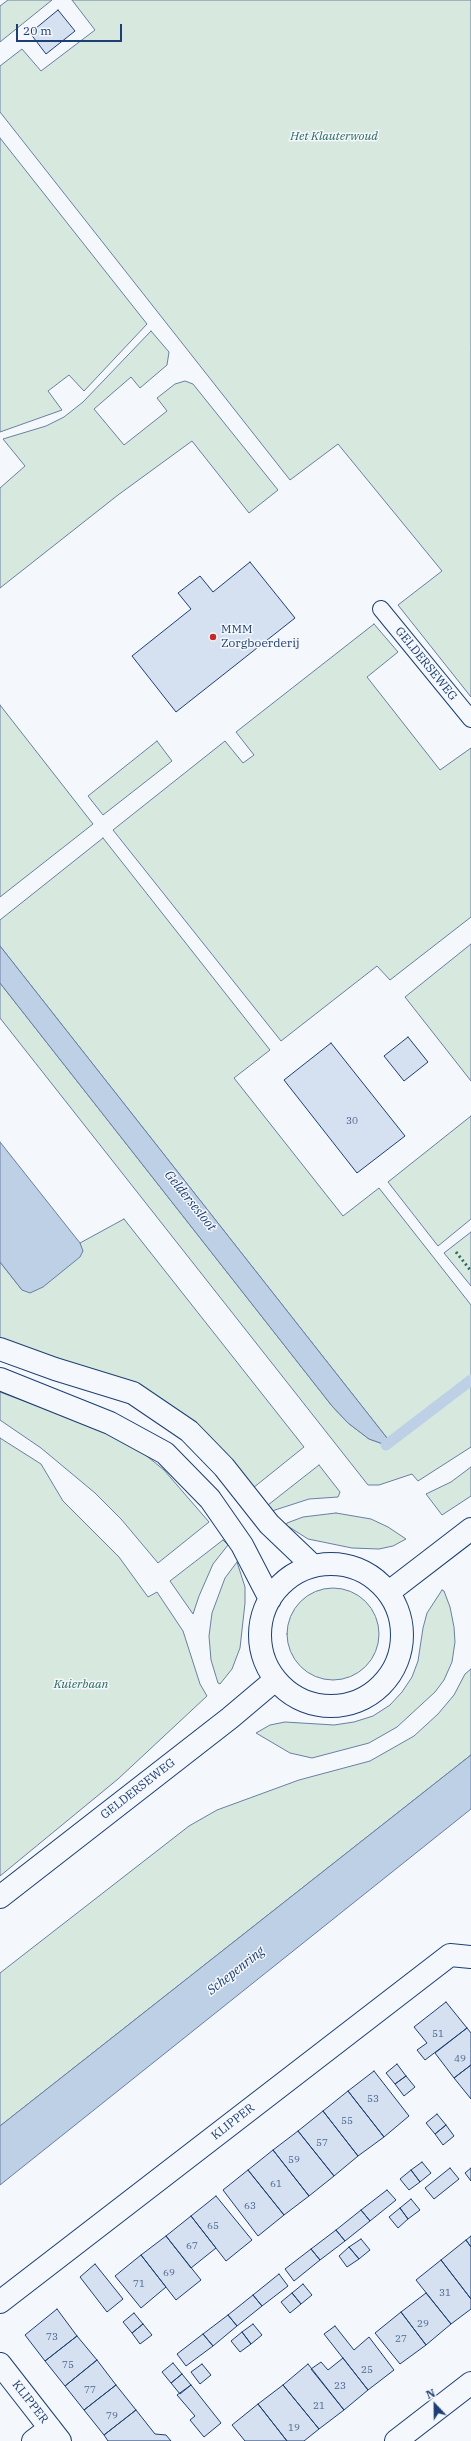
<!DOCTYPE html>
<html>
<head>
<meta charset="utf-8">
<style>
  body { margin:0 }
  #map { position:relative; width:471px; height:2441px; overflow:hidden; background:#f4f7fb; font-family:"IBM Plex Serif",serif }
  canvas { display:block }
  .north { position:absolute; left:415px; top:2385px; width:40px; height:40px; -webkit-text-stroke:3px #f4f7fb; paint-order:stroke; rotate:338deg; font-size:11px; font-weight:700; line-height:16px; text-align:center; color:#1d3f73 }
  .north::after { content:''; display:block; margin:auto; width:14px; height:18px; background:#1d3f73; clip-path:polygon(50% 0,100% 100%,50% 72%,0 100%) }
  .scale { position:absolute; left:16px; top:24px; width:106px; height:18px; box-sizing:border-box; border:2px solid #1d3f73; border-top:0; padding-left:5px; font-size:12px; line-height:14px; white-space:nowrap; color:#1d3f73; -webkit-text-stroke:3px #f4f7fb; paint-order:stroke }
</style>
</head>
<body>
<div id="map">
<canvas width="471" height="2441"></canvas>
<div class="north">N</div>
<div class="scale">20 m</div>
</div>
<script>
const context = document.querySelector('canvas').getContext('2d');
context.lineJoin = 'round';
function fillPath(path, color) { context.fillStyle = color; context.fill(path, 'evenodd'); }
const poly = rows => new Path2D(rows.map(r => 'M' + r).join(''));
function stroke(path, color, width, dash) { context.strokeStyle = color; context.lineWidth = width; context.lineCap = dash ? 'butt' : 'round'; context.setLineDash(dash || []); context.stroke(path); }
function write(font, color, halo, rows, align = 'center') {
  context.font = font + ' "IBM Plex Serif",serif'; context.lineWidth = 3; context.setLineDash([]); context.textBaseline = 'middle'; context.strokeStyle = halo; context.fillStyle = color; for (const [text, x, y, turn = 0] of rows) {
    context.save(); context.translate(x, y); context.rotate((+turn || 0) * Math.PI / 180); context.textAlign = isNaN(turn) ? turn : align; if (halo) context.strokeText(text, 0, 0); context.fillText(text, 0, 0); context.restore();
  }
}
const green = poly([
  [8,0,52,0,0,42,0,6,8,0],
  [72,0,471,0,471,697,398,605,442,571,338,444,290,480,0,112,0,66,22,49,41,71,95,30,72,0],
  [0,138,147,324,84,391,69,375,48,391,62,410,0,432,0,138],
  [151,331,169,352,167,365,140,388,131,377,94,409,124,445,167,411,157,398,175,384,185,381,193,384,278,490,249,513,192,441,118,495,0,588,0,488,25,466,3,439,46,426,64,417,83,402,151,331],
  [374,624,398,652,367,677,440,770,471,748,471,917,390,980,377,966,281,1041,113,830,225,741,243,763,254,755,236,732,374,624],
  [0,705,93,824,0,897,0,705],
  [157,741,172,761,103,815,88,796,157,741],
  [103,838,270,1050,234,1078,343,1216,379,1188,471,1305,471,1447,418,1481,412,1474,379,1485,368,1485,0,1018,0,983,332,1406,348,1423,369,1439,386,1445,387,1438,0,946,0,920,103,838],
  [471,944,471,1081,405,997,471,944],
  [471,1116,471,1219,438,1246,388,1182,471,1116],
  [124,1219,304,1447,253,1488,214,1445,0,1339,0,1262,22,1290,82,1251,80,1243,124,1219],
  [471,1232,471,1286,444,1253,471,1232],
  [0,1392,107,1432,143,1453,164,1470,209,1522,158,1563,121,1519,95,1493,41,1448,0,1420,0,1392],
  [0,1438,41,1464,63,1501,119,1557,148,1597,157,1592,183,1631,200,1684,207,1696,118,1779,0,1876,0,1438],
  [319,1465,340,1492,338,1497,309,1499,272,1511,268,1505,319,1465],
  [471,1467,471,1496,442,1515,426,1494,451,1482,471,1467],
  [336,1513,371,1519,388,1527,406,1539,393,1546,379,1549,352,1548,308,1539,286,1525,287,1523,303,1517,336,1513],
  [223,1540,228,1545,213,1564,199,1596,193,1614,170,1581,223,1540],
  [237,1562,245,1587,245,1603,240,1648,232,1669,220,1684,218,1683,211,1660,209,1636,212,1613,225,1578,237,1562],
  '287 1634a46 46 0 1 1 92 0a46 46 0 1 1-92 0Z',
  [442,1590,444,1591,450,1607,454,1627,455,1642,452,1662,444,1680,435,1692,397,1727,369,1743,312,1758,290,1753,256,1733,270,1725,285,1722,334,1725,354,1722,373,1716,390,1705,402,1692,412,1677,418,1661,423,1628,427,1613,442,1590],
  [471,1669,471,1755,0,2126,0,1973,189,1826,217,1810,299,1780,370,1761,414,1736,438,1714,454,1695,465,1674,471,1669]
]);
fillPath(green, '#d7e8df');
stroke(green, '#687fa3', 1);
const water = poly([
  [0,946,387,1438,388,1441,386,1445,369,1439,348,1423,332,1406,0,983,0,946],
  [0,1142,80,1243,83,1251,80,1257,43,1287,30,1293,22,1290,0,1262,0,1142],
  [471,1755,471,1809,0,2185,0,2126,471,1755]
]);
fillPath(water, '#bed0e5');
stroke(water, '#687fa3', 1);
stroke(poly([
  [386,1445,471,1380]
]), '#bed0e5', 11);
const building = poly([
  [58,10,75,31,46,54,30,33,58,10],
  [250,562,295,618,176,712,132,656,191,609,178,593,200,576,213,592,250,562],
  [408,1037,428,1062,404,1081,384,1056,408,1037],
  [331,1043,405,1136,357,1173,284,1080,331,1043],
  [446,2002,467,2028,425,2060,417,2050,427,2043,414,2027,446,2002],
  [467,2028,471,2033,471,2065,454,2078,435,2053,467,2028],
  [397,2064,406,2076,395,2084,386,2073,397,2064],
  [471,2065,471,2099,454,2078,471,2065],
  [374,2071,409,2116,384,2137,348,2091,374,2071],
  [406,2076,415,2087,404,2096,395,2084,406,2076],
  [348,2091,384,2137,358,2156,323,2111,348,2091],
  [323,2111,358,2156,334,2176,298,2131,323,2111],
  [437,2114,446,2125,435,2134,426,2123,437,2114],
  [446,2125,454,2136,443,2145,435,2134,446,2125],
  [298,2131,334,2176,309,2196,273,2150,298,2131],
  [273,2150,309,2196,284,2215,248,2170,273,2150],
  [422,2162,431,2173,420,2182,411,2170,422,2162],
  [450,2168,459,2179,434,2199,425,2188,450,2168],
  [471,2168,471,2181,465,2173,471,2168],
  [248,2170,284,2215,258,2236,223,2190,248,2170],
  [411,2170,420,2182,409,2190,400,2179,411,2170],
  [387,2190,396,2200,370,2221,361,2210,387,2190],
  [216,2196,252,2240,226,2261,191,2216,216,2196],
  [411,2199,420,2210,408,2219,400,2208,411,2199],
  [400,2208,408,2219,398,2228,389,2217,400,2208],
  [361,2210,370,2221,345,2241,336,2230,361,2210],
  [191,2216,216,2248,191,2268,166,2236,191,2216],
  [336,2230,345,2241,320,2260,311,2249,336,2230],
  [166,2236,201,2280,176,2300,141,2255,166,2236],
  [471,2236,471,2247,466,2240,471,2236],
  [361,2239,370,2250,359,2259,349,2247,361,2239],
  [466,2240,471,2247,471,2299,441,2260,466,2240],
  [349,2247,359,2259,347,2267,339,2256,349,2247],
  [311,2249,320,2260,294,2281,285,2269,311,2249],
  [141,2255,166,2287,141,2308,115,2276,141,2255],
  [441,2260,471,2299,471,2309,451,2324,416,2280,441,2260],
  [95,2264,123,2299,107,2312,80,2277,95,2264],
  [279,2274,288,2286,262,2306,253,2295,279,2274],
  [303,2284,312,2295,301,2304,292,2293,303,2284],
  [292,2293,301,2304,290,2313,281,2302,292,2293],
  [426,2293,451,2324,426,2345,401,2312,426,2293],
  [253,2295,262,2306,237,2326,228,2315,253,2295],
  [57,2309,77,2336,45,2361,25,2335,57,2309],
  [401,2312,426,2345,400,2364,375,2333,401,2312],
  [134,2313,143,2324,132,2333,123,2322,134,2313],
  [228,2315,237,2326,213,2346,203,2334,228,2315],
  [143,2324,152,2335,140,2344,132,2333,143,2324],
  [253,2324,262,2335,251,2344,242,2332,253,2324],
  [335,2326,354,2350,369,2337,394,2370,368,2390,324,2334,335,2326],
  [242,2332,251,2344,240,2352,231,2341,242,2332],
  [203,2334,213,2346,186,2366,177,2354,203,2334],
  [77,2336,97,2360,65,2386,45,2361,77,2336],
  [343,2358,368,2390,344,2410,311,2369,321,2362,328,2370,343,2358],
  [97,2360,116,2385,84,2410,65,2386,97,2360],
  [173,2363,182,2374,171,2383,162,2372,173,2363],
  [202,2364,211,2375,200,2384,191,2372,202,2364],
  [308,2364,344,2410,319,2429,283,2385,308,2364],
  [182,2374,191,2385,180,2394,171,2383,182,2374],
  [116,2385,136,2410,104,2435,84,2410,116,2385],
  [191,2385,221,2423,204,2437,190,2420,195,2416,177,2395,191,2385],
  [283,2385,319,2429,304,2441,287,2441,258,2404,283,2385],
  [258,2404,287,2441,245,2441,232,2425,258,2404],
  [136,2410,155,2434,166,2435,171,2441,108,2441,104,2435,136,2410]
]);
fillPath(building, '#d5e0f0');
stroke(building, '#1d3f73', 1);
const lane = poly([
  [381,609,471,719]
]);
const street = poly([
  [0,2302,450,1955,471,1957],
  [0,2364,60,2441],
  [33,2441,50,2428],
  [396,2441,471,2383]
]);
const secondary = poly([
  [0,1349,55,1369,133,1393,189,1431,224,1467,269,1524,313,1566],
  [0,1379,110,1423,165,1453,210,1499,242,1545,270,1599],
  '260 1635a71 71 0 1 1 142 0a71 71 0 1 1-142 0Z',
  [389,1592,471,1529],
  [0,1897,230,1718,275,1680]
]);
stroke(lane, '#1d3f73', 18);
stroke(street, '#1d3f73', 24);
stroke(secondary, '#1d3f73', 24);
stroke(lane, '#f4f7fb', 16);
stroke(street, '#f4f7fb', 22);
stroke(secondary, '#f4f7fb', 22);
stroke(poly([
  [456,1252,471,1271]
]), '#2c6c60', 3, [2, 3]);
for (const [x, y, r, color] of [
  [213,637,4,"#c62828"]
]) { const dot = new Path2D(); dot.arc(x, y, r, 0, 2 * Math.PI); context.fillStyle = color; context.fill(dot); stroke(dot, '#f4f7fb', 1.5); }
write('10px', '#4b6792', null, [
  ["30",352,1121],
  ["51",438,2034],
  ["49",460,2059],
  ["53",373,2099],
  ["55",347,2121],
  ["57",322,2143],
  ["59",294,2160],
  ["61",276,2184],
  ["63",250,2206],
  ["65",213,2226],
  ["67",192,2246],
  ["69",169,2273],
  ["71",139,2284],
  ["31",445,2293],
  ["29",423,2324],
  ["73",52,2337],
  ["27",401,2339],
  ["75",68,2365],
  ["25",367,2370],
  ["23",340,2386],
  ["77",90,2390],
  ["21",319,2406],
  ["79",112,2416],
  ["19",294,2428]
]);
write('italic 12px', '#2c6c60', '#f4f7fb', [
  ["Het Klauterwoud",334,137],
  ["Kuierbaan",81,1685]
]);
write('12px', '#1d3f73', '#f4f7fb', [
  ["MMM",221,630],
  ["Zorgboerderij",221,644]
], 'left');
write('12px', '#1d3f73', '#f4f7fb', [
  ["GELDERSEWEG",426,664,51],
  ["GELDERSEWEG",138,1789,-38],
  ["KLIPPER",233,2122,-38],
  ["KLIPPER",30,2402,52]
]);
write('italic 13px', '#1d3f73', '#f4f7fb', [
  ["Geldersesloot",190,1201,51],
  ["Schepenring",236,1971,-38]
]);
</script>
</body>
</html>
